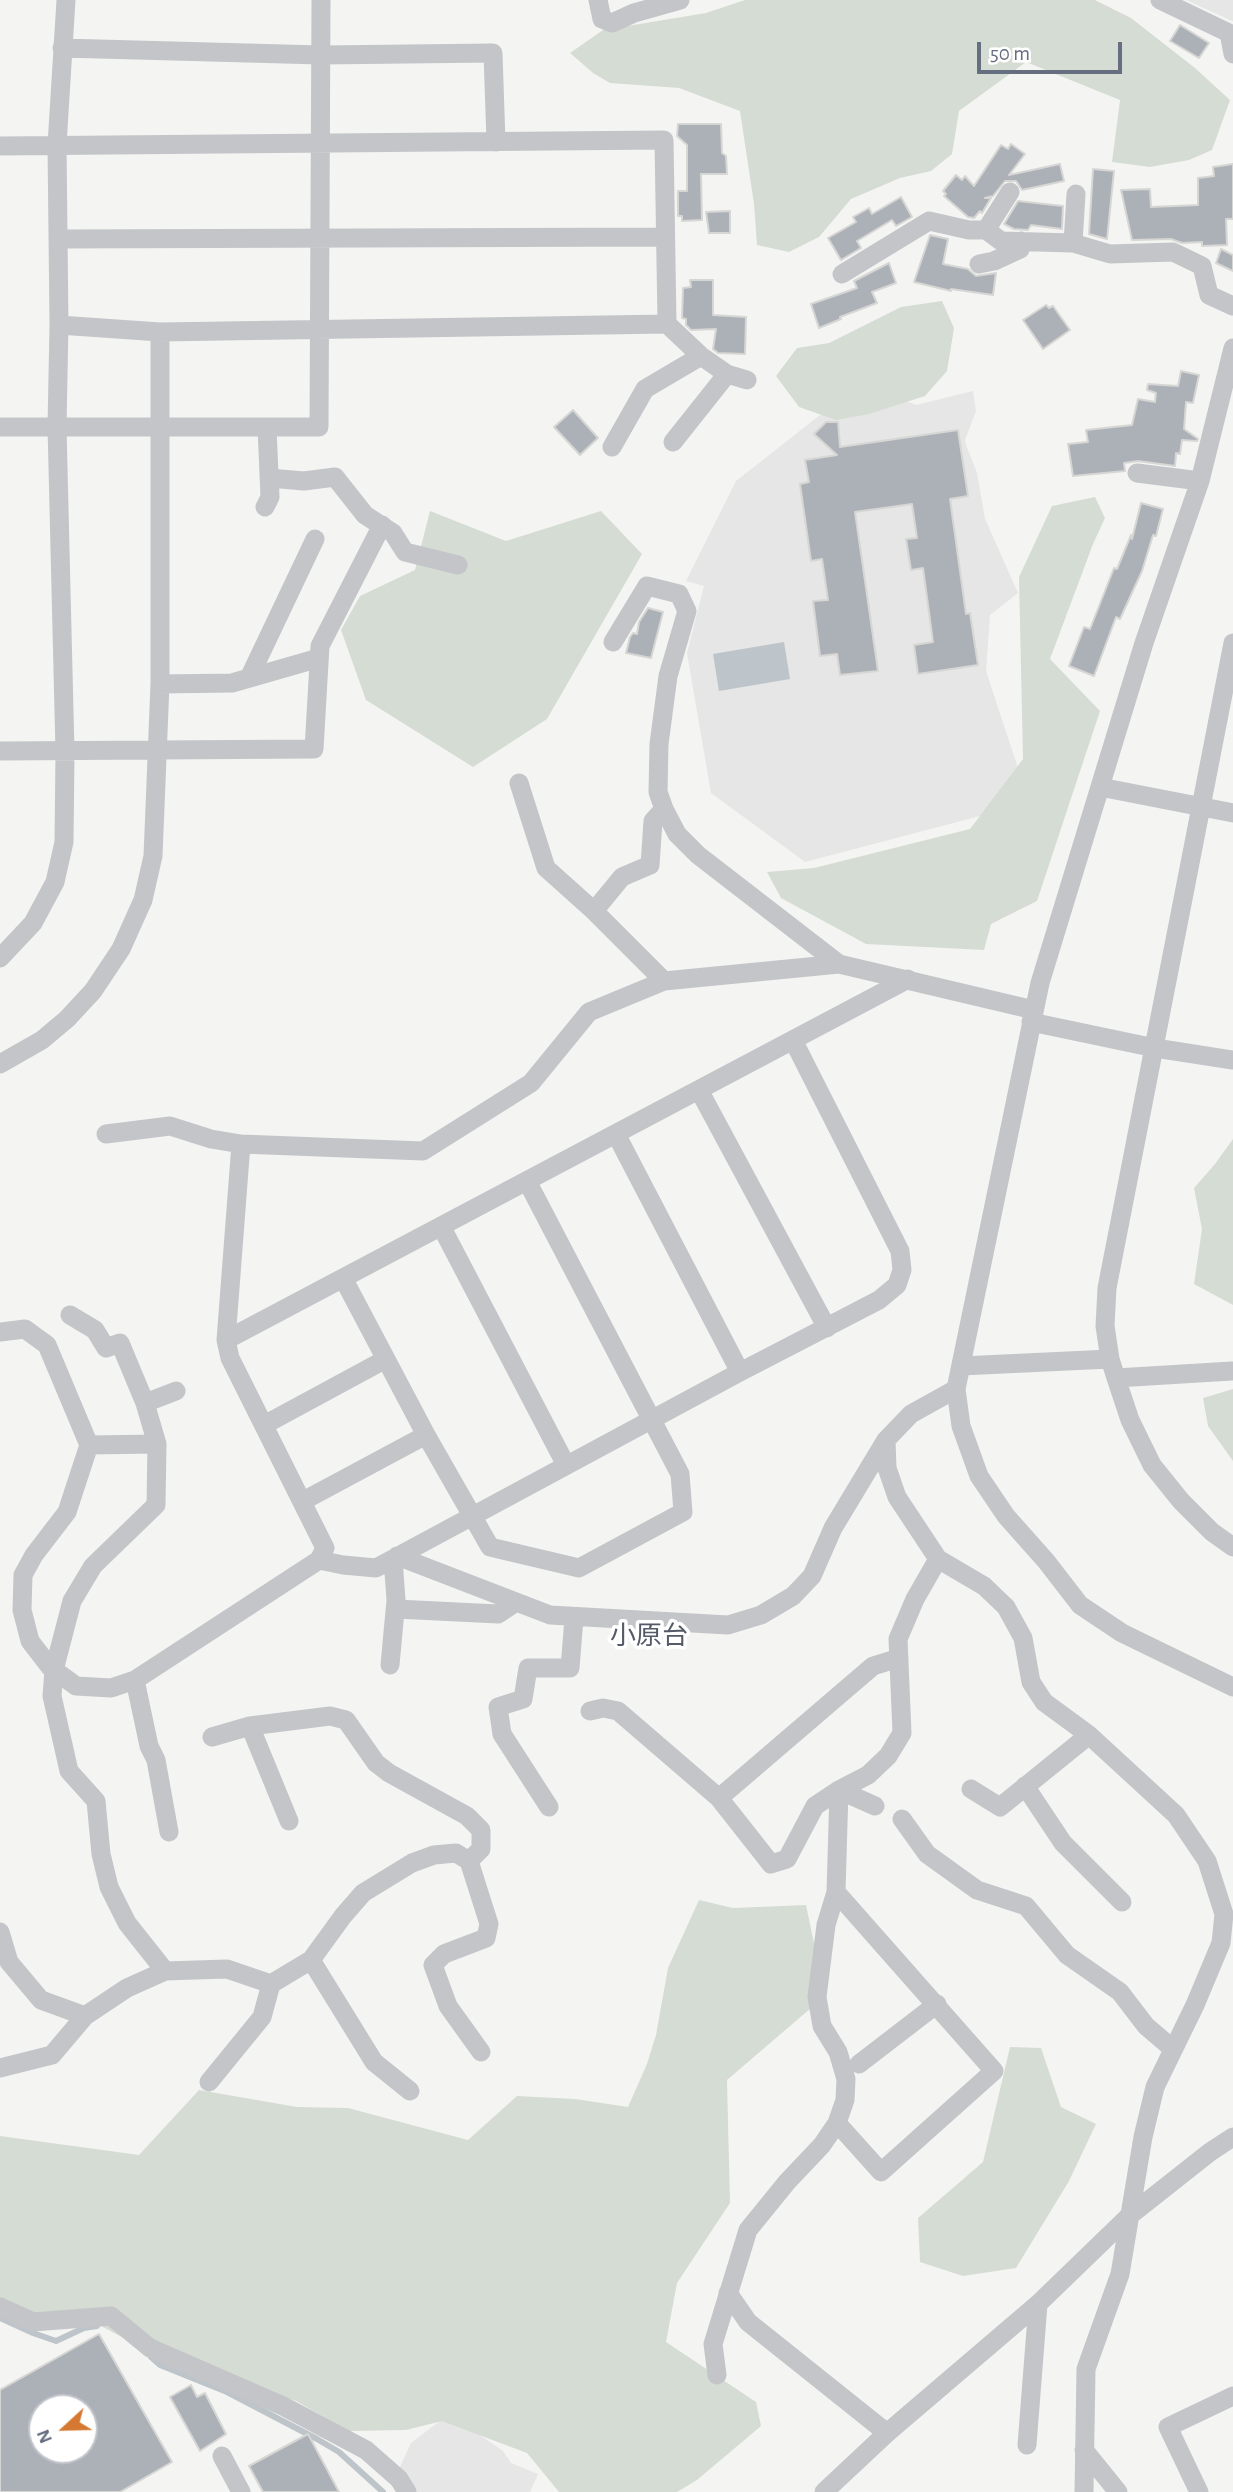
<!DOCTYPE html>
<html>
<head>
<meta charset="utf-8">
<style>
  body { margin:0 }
  #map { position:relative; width:1233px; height:2492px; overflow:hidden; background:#f4f5f2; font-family:"Alegreya Sans",sans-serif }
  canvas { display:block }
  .north { position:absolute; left:28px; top:2394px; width:70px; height:70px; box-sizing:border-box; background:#fff; border:2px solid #c2c5cc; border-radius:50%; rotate:248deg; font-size:19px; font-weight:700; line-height:28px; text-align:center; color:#666f80 }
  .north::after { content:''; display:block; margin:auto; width:24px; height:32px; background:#d57932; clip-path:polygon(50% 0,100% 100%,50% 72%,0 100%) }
  .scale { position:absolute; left:977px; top:42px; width:145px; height:32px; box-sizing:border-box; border:4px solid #666f80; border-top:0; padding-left:9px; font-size:21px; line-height:24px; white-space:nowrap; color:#666f80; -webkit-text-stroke:5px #fff; paint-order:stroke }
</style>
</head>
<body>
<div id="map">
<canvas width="1233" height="2492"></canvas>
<div class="north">N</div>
<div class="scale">50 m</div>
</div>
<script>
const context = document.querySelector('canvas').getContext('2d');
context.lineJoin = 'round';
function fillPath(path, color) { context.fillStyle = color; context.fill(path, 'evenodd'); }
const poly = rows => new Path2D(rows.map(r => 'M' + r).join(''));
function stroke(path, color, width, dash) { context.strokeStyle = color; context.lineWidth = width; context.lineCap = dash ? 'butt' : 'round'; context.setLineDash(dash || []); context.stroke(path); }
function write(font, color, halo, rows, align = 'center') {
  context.font = font + ' "Alegreya Sans","Noto Sans JP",sans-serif'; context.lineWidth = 7; context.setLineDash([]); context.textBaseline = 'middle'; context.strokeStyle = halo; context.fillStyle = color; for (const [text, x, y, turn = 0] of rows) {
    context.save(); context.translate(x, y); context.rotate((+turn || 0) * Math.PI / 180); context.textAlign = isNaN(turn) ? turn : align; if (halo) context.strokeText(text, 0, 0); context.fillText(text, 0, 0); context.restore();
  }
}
fillPath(poly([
  [1186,0,1233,0,1233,21,1232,21],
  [973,391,976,411,965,440,966,445,977,473,985,519,1018,593,990,615,986,671,1018,768,999,811,805,862,711,793,687,653,704,586,686,581,736,481,820,415,901,399,916,405],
  [449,2414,503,2451,511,2463,538,2474,530,2492,414,2492,399,2469,411,2443]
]), '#e5e6e5');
fillPath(poly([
  [745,0,1095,0,1131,18,1195,68,1230,100,1212,150,1189,160,1150,167,1112,162,1120,100,1026,62,959,111,952,154,931,171,900,178,851,199,819,237,789,252,757,245,754,204,740,111,679,88,610,83,593,73,570,53,603,30,706,13],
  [942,301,954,328,947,371,925,396,869,414,836,420,799,407,776,376,797,348,829,343,901,307],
  [1095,497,1105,518,1093,544,1050,659,1100,711,1037,901,991,924,984,950,866,944,781,898,767,872,814,868,970,829,1023,759,1019,577,1052,506],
  [430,511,506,541,601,511,642,554,547,719,473,767,366,700,341,630,360,596,415,570],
  [1233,1139,1233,1305,1194,1284,1202,1229,1194,1188,1215,1164],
  [1233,1389,1233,1461,1208,1426,1203,1398],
  [699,1900,733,1908,806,1905,825,1996,727,2080,730,2203,677,2283,666,2342,756,2402,761,2426,697,2480,677,2492,559,2492,527,2453,442,2421,406,2430,349,2431,296,2401,154,2354,99,2325,0,2309,0,2136,139,2155,199,2090,297,2107,348,2108,468,2140,517,2096,575,2099,628,2107,647,2064,656,2035,668,1968],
  [1010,2047,1041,2048,1061,2107,1096,2124,1069,2181,1016,2268,963,2276,920,2262,918,2218,983,2162]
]), '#d5dcd3');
fillPath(poly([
  [784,642,790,679,719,691,713,654]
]), '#bdc4ca');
stroke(poly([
  [0,2318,33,2333,56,2341,84,2328,97,2326],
  [151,2357,160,2365,227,2392,317,2439,339,2452,383,2492]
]), '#bdc4ca', 6);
const building = poly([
  [1180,25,1209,43,1199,58,1170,41,1180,25],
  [678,124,721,124,722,153,726,156,727,174,701,174,702,220,682,221,682,216,678,216,678,191,687,191,687,145,677,136,678,124],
  [1011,144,1025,154,1009,175,1060,164,1064,181,1022,190,1016,181,1005,181,993,196,985,198,991,198,982,213,980,211,974,218,968,217,944,196,946,194,943,191,956,175,962,180,965,176,974,186,1001,145,1008,149,1011,144],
  [1233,164,1233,219,1226,219,1227,245,1202,246,1202,242,1182,243,1171,239,1132,240,1121,190,1150,189,1151,207,1198,205,1198,178,1214,176,1213,167,1233,164],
  [1093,169,1114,171,1107,239,1089,234,1093,169],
  [901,197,912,217,896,226,892,220,857,241,861,248,841,260,828,238,856,222,853,217,869,208,872,214,901,197],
  [1018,201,1063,206,1062,229,1031,225,1028,230,1014,229,1004,224,1018,201],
  [730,211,730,233,709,233,706,212,730,211],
  [930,235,948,239,943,264,968,269,976,276,996,273,993,295,951,289,951,291,914,282,930,235],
  [1221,249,1233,255,1233,271,1216,263,1221,249],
  [889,263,896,283,872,292,877,303,840,317,841,319,819,328,811,304,857,288,854,281,889,263],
  [690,280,713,280,713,315,746,317,745,354,718,353,713,349,716,329,691,330,686,325,686,319,682,318,683,288,691,287,690,280],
  [1046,305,1049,308,1053,306,1070,330,1043,349,1023,320,1046,305],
  [1181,371,1199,375,1193,403,1186,402,1184,429,1198,439,1197,441,1182,440,1180,454,1176,453,1175,466,1138,461,1124,463,1125,471,1073,476,1068,444,1088,442,1086,430,1132,425,1138,399,1155,402,1156,393,1147,390,1148,384,1178,386,1181,371],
  [573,410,598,438,580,455,554,427,573,410],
  [826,422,838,422,840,447,958,430,968,496,950,499,966,614,970,613,978,665,918,674,914,645,933,642,923,568,911,570,906,539,917,538,912,504,855,512,878,671,840,675,837,654,820,656,813,601,828,600,822,559,811,561,800,484,809,482,805,460,837,455,814,434,826,422],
  [1141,503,1163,509,1156,536,1153,535,1142,571,1120,619,1116,617,1094,676,1069,666,1084,627,1090,629,1114,568,1117,569,1131,535,1132,539,1141,503],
  [648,608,663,612,651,658,626,653,630,637,633,633,637,634,639,622,648,608],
  [99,2334,172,2462,120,2492,0,2492,0,2390,99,2334],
  [42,2408,84,2408,84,2450,42,2450,42,2408],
  [191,2385,197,2397,205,2393,226,2434,200,2451,170,2397,191,2385],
  [308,2434,339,2492,263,2492,249,2466,308,2434]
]);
fillPath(building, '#acb0b7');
stroke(building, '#d6d6d4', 2);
stroke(poly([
  [598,0,602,19,612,23,634,13,680,0],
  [1160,0,1229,33,1233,54],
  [62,48,321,55,493,53,496,142],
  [0,146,664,140,667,324,160,332,59,325],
  [986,230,1010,192],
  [58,239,664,237],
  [1073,243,1076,194],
  [979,264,994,261,1020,249,1021,241],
  [842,274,929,221,969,230,986,230,1001,241,1073,243,1110,254,1173,252,1202,266,1209,295,1233,306],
  [667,324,701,356,727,374,673,442],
  [1233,348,1200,481,1144,643,1040,983,956,1389,961,1426,979,1476,1006,1516,1046,1561,1080,1605,1122,1633,1233,1687],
  [727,374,747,380],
  [0,427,319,427,321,0],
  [612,447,645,389,701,356],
  [1137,473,1200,481],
  [269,478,304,481,335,477,365,515,393,533,405,552,458,565],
  [265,507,270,497,267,428],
  [613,642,647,586,679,594,687,611,668,676,659,744,658,792,664,809,677,834,698,855,839,964],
  [1233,643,1107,1288,1105,1326,1110,1359,1116,1378,1130,1420,1152,1465,1181,1501,1212,1532,1233,1547],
  [249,678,315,539],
  [160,684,232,683,319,658],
  [0,751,314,749,320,646,382,525],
  [519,783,546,868,594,911,664,981],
  [1100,787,1233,813],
  [594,911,622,877,650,865,653,821,664,809],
  [0,958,33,923,55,882,64,842,65,752,57,427,59,325,57,145,66,0],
  [1031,1022,1155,1048,1233,1060],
  [0,1064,42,1040,67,1019,93,991,121,949,143,900,153,856,160,684,160,332],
  [699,1090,827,1328],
  [106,1134,170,1126,211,1139,241,1144,423,1151,531,1083,589,1012,664,981,839,964,1034,1010],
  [616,1134,740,1372],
  [441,1226,566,1465],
  [343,1278,426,1435,490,1547,579,1568,683,1512,680,1474,527,1181],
  [70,1315,95,1330,106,1348,120,1343,145,1403,157,1444,156,1505,93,1566,72,1601,54,1670,52,1696,69,1771,96,1801,101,1854,109,1887,127,1923,165,1971],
  [0,1332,25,1329,47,1345,89,1445,67,1512,34,1555,23,1575,22,1610,30,1641,50,1667,76,1686,111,1688,135,1680,319,1560,325,1548,230,1358,226,1340,241,1144],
  [226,1340,908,979],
  [961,1366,1110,1359],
  [1116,1378,1232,1371],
  [145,1403,176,1391],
  [264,1425,386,1359],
  [886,1440,887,1468,897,1497,938,1559,984,1586,1006,1607,1023,1638,1031,1682,1044,1702,1089,1735,1176,1815,1207,1861,1224,1914,1221,1943,1195,2005,1155,2087,1143,2137,1120,2274,1086,2369,1084,2492],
  [89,1445,157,1444],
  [303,1501,426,1435],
  [397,1556,550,1615,728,1625,761,1615,793,1596,812,1576,833,1528,886,1440,911,1414,956,1389],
  [319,1560,343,1565,376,1568,740,1372,879,1300,897,1285,902,1270,900,1251,793,1040],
  [396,1609,498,1614,516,1602],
  [390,1665,396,1600,393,1559],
  [135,1680,149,1746,156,1760,169,1832],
  [590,1711,603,1708,618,1711,719,1798,771,1864,787,1859,815,1806,839,1790,868,1775,888,1756,902,1733,898,1639,915,1599,938,1559],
  [250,1726,289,1821],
  [212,1737,250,1726,330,1716,346,1720,376,1763,389,1773,467,1816,481,1830,481,1849,469,1861],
  [1025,1786,1063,1843,1122,1902],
  [971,1789,1000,1807,1089,1735],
  [719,1798,873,1666,899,1658],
  [549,1807,502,1734,498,1707,523,1699,528,1668,570,1668,574,1618],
  [902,1819,927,1854,977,1890,1026,1906,1067,1955,1120,1992,1146,2026,1173,2049],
  [0,1932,9,1962,41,2000,85,2016],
  [311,1960,374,2062,410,2091],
  [859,2064,937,2004],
  [0,2068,52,2055,85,2016,127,1988,165,1971,227,1969,271,1984],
  [209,2082,262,2017,271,1984,311,1960,343,1916,363,1893,412,1863,434,1855,456,1853,469,1861,489,1924,486,1938,444,1954,433,1965,448,2006,481,2052],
  [837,2123,881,2172,994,2071,836,1892,839,1790,875,1806],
  [728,2293,748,2322,887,2433],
  [0,2307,33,2322,111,2316,150,2348,283,2406,366,2450,399,2479,407,2492],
  [717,2375,713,2344,748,2230,787,2182,822,2145,837,2123,845,2100,846,2079,838,2052,822,2026,817,1997,826,1925,836,1892],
  [1027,2445,1038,2304],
  [1084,2450,1118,2492],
  [222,2456,241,2492],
  [824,2492,887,2433,1038,2304,1129,2216,1210,2152,1233,2137],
  [1199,2492,1168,2427,1233,2396]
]), '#c3c5c9', 19);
write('26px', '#545a66', '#fff', [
  ["小原台",649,1636]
]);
</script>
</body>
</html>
